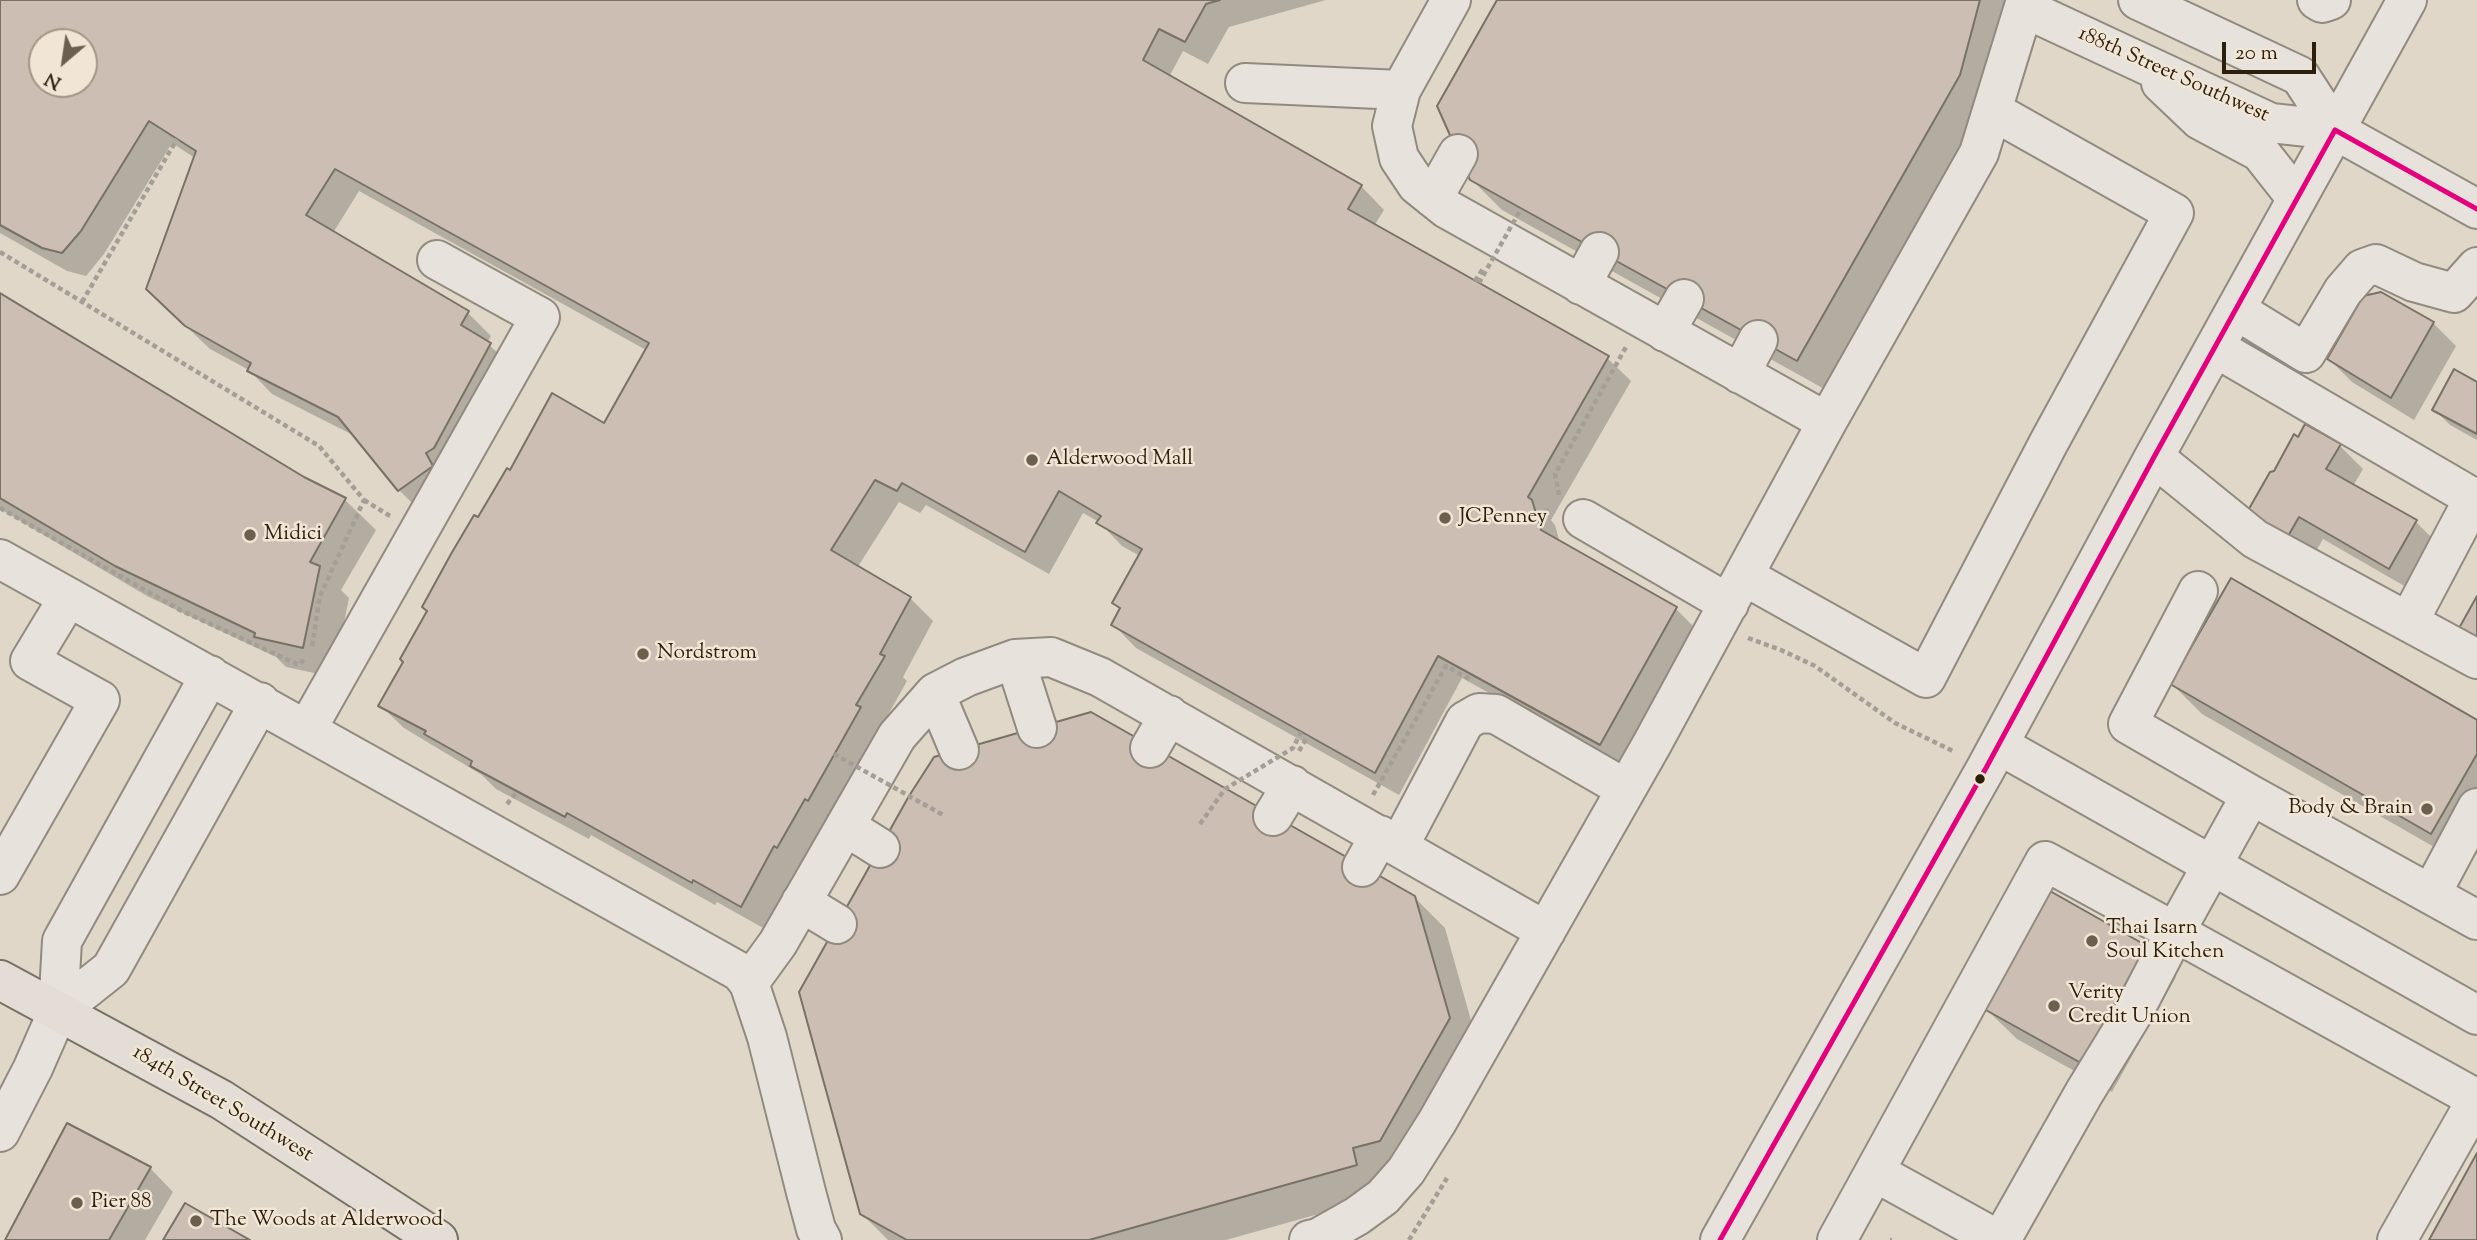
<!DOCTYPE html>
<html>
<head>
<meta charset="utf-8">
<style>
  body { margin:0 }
  #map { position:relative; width:2477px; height:1240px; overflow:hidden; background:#e0d7c8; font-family:"Sorts Mill Goudy",serif }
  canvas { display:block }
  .north { position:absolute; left:28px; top:28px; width:70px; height:70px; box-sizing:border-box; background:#f1e6d5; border:2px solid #a29685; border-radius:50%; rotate:209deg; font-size:19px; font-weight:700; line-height:28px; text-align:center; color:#2c1f0c }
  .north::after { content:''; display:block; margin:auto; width:24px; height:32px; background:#6b5f4e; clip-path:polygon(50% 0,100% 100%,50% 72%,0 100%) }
  .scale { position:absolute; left:2222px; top:42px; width:94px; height:32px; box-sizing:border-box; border:4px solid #2c1f0c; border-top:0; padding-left:9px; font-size:21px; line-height:24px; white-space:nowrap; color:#2c1f0c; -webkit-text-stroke:5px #f1e6d5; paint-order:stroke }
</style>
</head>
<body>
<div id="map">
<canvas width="2477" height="1240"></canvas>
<div class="north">N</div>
<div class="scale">20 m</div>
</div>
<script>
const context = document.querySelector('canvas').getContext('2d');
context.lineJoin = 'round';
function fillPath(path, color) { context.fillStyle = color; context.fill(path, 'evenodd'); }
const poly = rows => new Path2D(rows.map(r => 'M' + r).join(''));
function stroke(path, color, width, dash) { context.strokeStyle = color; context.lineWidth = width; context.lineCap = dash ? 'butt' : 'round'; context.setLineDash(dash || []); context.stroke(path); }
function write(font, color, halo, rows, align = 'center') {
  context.font = font + ' "Sorts Mill Goudy",serif'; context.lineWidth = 5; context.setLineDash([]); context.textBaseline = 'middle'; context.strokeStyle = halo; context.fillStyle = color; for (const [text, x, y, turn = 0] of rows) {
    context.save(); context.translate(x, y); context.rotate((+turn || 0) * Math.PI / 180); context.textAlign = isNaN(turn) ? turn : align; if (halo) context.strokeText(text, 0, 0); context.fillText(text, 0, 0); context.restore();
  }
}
fillPath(poly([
  [0,0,1326,0,1229,27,1208,64,1183,51,1169,77,1361,186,1384,210,1374,226,1607,358,1631,381,1551,520,1555,525,1560,543,1676,609,1699,632,1623,767,1462,678,1399,795,1136,648,1113,624,1121,610,1114,603,1140,556,1122,546,1099,522,1083,513,1049,574,926,505,920,513,899,502,857,568,910,598,933,621,903,677,907,681,801,870,798,868,765,929,717,902,715,905,591,835,589,839,496,789,482,775,404,728,380,705,479,520,511,472,605,426,646,350,359,191,333,233,468,313,491,336,487,343,513,367,422,513,399,490,355,436,272,394,249,370,210,349,171,312,195,158,172,143,104,254,86,276,67,271,0,233],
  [42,42,84,42,84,84,42,84],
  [1499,0,2018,0,1989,106,1828,391,1502,210,1471,179],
  [0,295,303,479,345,500,376,530,341,590,349,598,333,677,286,667,276,657,147,596,0,509],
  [2433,323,2456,346,2414,420,2352,382,2329,359],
  [2477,384,2477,440,2450,425,2434,409],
  [2340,446,2363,469,2353,486,2416,522,2439,545,2413,591,2323,539,2311,560,2271,537,2275,473],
  [2172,684,2477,722,2477,837,2462,863,2202,714],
  [1414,897,1445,928,1479,1049,1386,1195,1226,1240,888,1240,861,1213],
  [2146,947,2176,977,2112,1092,2017,1039,1986,1009],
  [150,1168,173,1192,145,1240,7,1240]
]), '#0003');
const building = poly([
  [0,0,1220,0,1206,4,1185,42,1159,29,1143,60,1362,185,1348,209,1609,356,1528,497,1532,500,1541,530,1677,607,1600,745,1438,656,1375,773,1111,625,1120,608,1112,603,1142,549,1096,523,1101,516,1059,491,1025,552,902,483,897,491,875,480,831,550,911,597,880,654,885,656,856,705,861,707,808,801,805,799,777,848,774,846,741,907,693,880,692,883,567,813,565,817,470,766,472,761,424,734,426,731,378,706,403,662,400,659,427,611,422,607,451,554,474,515,478,517,507,468,510,470,552,393,604,423,649,343,335,169,306,215,469,311,461,325,491,343,434,448,426,453,433,466,398,491,338,417,247,371,251,363,185,326,146,289,196,151,149,121,81,231,62,253,42,248,0,225,0,0],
  [42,42,84,42,84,84,42,84,42,42],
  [1497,0,1980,0,1960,75,1797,361,1470,180,1437,106,1497,0],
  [2381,292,2434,322,2391,398,2327,359,2363,296,2381,292],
  [0,293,304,477,346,498,310,562,320,566,303,648,254,637,255,633,115,566,0,498,0,293],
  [2454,369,2477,382,2477,434,2432,410,2454,369],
  [2305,424,2341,444,2326,469,2417,520,2389,569,2299,517,2287,538,2246,514,2270,472,2274,471,2294,434,2298,437,2305,424],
  [2231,578,2477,720,2477,754,2431,834,2170,684,2231,578],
  [2477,596,2477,641,2458,630,2477,596],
  [1091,712,1415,896,1450,1018,1380,1141,1353,1148,1357,1165,1089,1240,907,1240,860,1214,799,992,909,796,934,757,1091,712],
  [2050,891,2147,946,2081,1063,1984,1009,2050,891],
  [67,1123,151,1167,109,1240,5,1240,67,1123],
  [2477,1153,2477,1240,2429,1240,2477,1153],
  [185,1203,250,1240,163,1240,185,1203]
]);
fillPath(building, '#ccbeb3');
stroke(building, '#787166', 2);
const minor = poly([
  [1451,0,1401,90,1392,126,1399,158,1417,185,1447,209,1827,422],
  [2138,0,2300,76,2335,130],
  [2317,0,2322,3,2331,0],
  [2024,8,2271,123,2335,130,2477,209],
  [1245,83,1401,90],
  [2161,83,2200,120,2260,152,2297,199],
  [1433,198,1458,154],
  [1581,285,1599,252],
  [2236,310,2306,353,2343,291,2362,269,2376,264,2414,282,2454,293,2477,267],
  [1665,332,1684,299],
  [2216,348,2477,500],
  [1740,374,1758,340],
  [2154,457,2255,539,2477,659],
  [1583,519,1729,604],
  [0,559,740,972,749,983,767,1037,806,1192,816,1229,822,1240],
  [1744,576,1926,678,2048,444,2174,213,1993,111],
  [2198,591,2128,724,2251,795],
  [2409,621,2474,498],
  [1015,659,1037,728],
  [935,693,959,750],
  [307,729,540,317,437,260],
  [1999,745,2477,1015],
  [1150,748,1169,715],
  [1273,816,1292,785],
  [845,826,880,848],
  [1399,846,1465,721,1479,713,1496,714,1626,789],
  [1362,867,1380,835],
  [0,875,100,700,30,661,68,598],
  [2431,894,2477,808],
  [801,902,837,924],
  [749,983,778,943,897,736,935,693,966,677,1015,659,1051,657,1100,677,1546,931],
  [58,1011,111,969,260,702],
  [0,1132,33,1068,58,1011,62,941,210,675],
  [1875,1172,1998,1240],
  [1309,1240,1318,1238,1357,1216,1383,1197,1406,1171,1437,1122,1652,744,1827,422,1979,153,2026,0],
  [1720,1240,1986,768,2154,457,2407,0],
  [1837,1240,2045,861,2175,932,2251,795,2477,920],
  [2001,1240,2084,1093,2133,1013,2175,932,2477,1099],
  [2397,1240,2477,1099]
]);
const major = poly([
  [0,980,222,1100,438,1240]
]);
stroke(minor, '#918a7f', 42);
stroke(major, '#787166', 42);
stroke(poly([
  [0,252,319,446,364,500,320,596,312,646],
  [1475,281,1484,267],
  [82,302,177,139],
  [1559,495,1555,474,1626,347],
  [364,500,390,516],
  [0,508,180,610,299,665,304,659],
  [1536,514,1552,509],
  [1748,638,1781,650,1815,666,1895,723,1955,752],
  [1299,751,1308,736],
  [1373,795,1446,666,1471,680],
  [507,804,517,792],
  [1409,1240,1447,1178],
  [1890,1240,1892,1240]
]), '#a49e97', 4.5, [5, 3.5]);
stroke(minor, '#e7e2db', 38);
stroke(major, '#e3ddd5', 38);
stroke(poly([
  [1479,283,1521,209],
  [834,754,943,815],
  [1200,824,1225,789,1293,748,1301,732]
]), '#a49e97', 4.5, [5, 3.5]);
stroke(poly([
  [2335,130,2477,209],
  [1720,1240,1986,768,2154,457,2335,130]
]), '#e5007d', 5);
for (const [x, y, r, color] of [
  [1032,460,7,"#6b5f4e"],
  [1445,518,7,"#6b5f4e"],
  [250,535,7,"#6b5f4e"],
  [643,654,7,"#6b5f4e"],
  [1980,779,6,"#2c1f0c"],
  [2427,809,7,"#6b5f4e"],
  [2092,941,7,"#6b5f4e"],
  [2054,1006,7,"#6b5f4e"],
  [77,1203,7,"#6b5f4e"],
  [196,1221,7,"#6b5f4e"]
]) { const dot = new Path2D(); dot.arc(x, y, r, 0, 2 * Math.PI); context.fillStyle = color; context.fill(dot); stroke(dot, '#f1e6d5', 2.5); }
write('21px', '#2c1f0c', '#f1e6d5', [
  ["188th Street Southwest",2173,76,24],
  ["184th Street Southwest",222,1105,31]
]);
write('21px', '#2c1f0c', '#f1e6d5', [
  ["Alderwood Mall",1046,460],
  ["JCPenney",1459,518],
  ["Midici",264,535],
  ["Nordstrom",657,654],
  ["Body & Brain",2413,809,"right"],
  ["Thai Isarn",2106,929],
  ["Soul Kitchen",2106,953],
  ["Verity",2068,994],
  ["Credit Union",2068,1018],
  ["Pier 88",91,1203],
  ["The Woods at Alderwood",210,1221]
], 'left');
</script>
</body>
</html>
